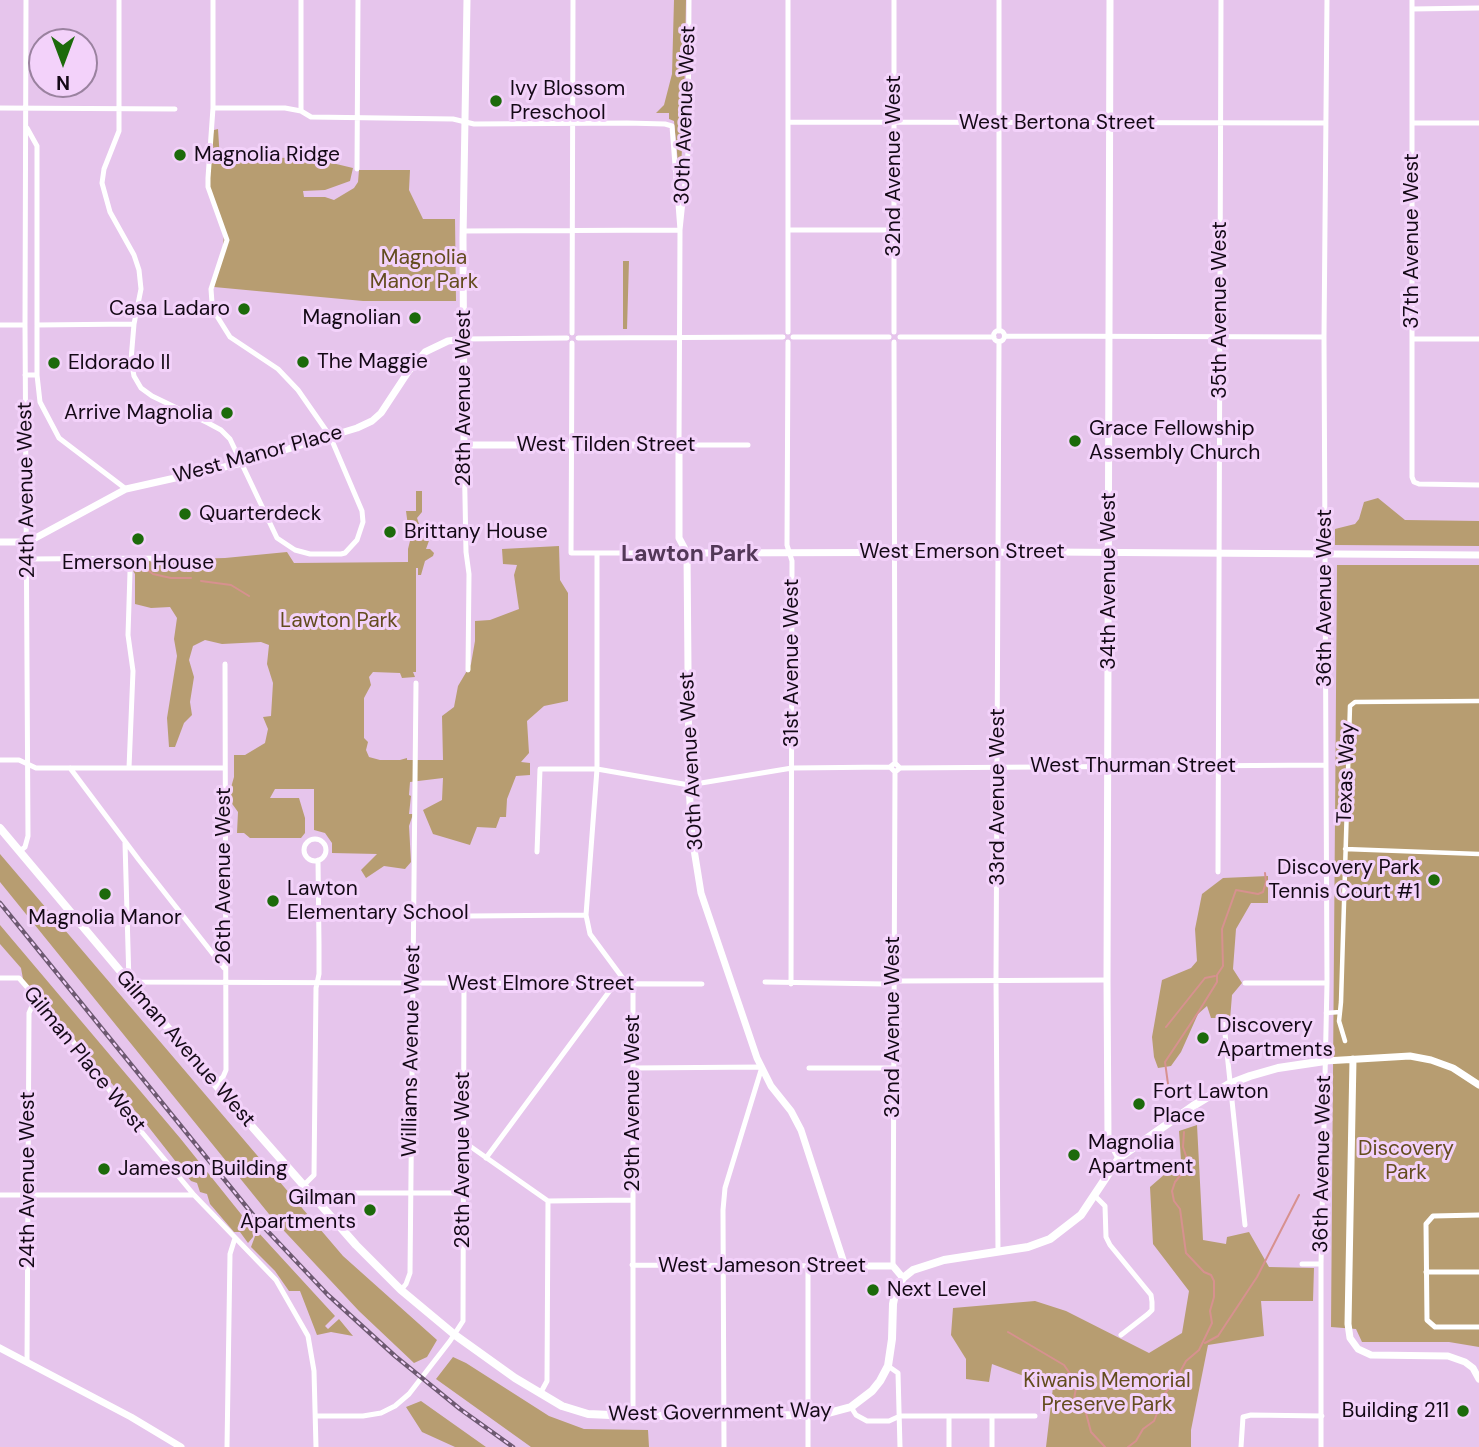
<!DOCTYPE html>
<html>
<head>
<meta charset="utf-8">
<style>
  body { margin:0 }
  #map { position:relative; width:1479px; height:1447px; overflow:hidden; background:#e6c5ec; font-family:"DM Sans",sans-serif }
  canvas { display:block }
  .north { position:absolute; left:28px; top:28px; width:70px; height:70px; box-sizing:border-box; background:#f3d2fa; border:2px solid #9a829f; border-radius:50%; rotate:180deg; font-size:19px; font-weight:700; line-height:28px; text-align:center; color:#140916 }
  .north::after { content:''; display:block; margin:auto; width:24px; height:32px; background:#1c6a0b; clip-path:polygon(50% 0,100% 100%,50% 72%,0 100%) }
</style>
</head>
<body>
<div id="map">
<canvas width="1479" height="1447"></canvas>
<div class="north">N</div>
</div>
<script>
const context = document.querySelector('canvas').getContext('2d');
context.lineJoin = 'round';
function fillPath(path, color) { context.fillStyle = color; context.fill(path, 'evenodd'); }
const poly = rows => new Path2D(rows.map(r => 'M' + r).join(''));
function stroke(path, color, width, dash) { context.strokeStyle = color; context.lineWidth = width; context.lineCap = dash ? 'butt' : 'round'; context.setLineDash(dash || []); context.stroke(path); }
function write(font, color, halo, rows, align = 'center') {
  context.font = font + ' "DM Sans",sans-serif'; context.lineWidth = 6; context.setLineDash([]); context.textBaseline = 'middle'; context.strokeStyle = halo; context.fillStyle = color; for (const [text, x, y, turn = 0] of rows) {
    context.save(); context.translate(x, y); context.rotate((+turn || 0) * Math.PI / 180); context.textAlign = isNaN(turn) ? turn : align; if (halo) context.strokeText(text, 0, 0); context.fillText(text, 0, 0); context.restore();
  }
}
fillPath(poly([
  [674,0,686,0,684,114,680,184,674,121,669,119,669,113,656,113,664,105,672,74],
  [218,129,220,160,307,157,353,168,350,181,325,190,303,191,304,197,325,197,334,200,354,188,358,182,359,170,410,170,409,190,423,219,455,219,456,301,363,301,214,287,223,248,224,233,208,182,210,146,214,130],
  [623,261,629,261,627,329,623,329],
  [416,491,422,491,422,512,417,518,420,527,419,535,430,538,426,549,430,549,434,553,433,556,425,561,421,575,418,575,418,568,416,568,416,672,413,672,415,677,402,678,400,673,373,672,369,677,371,685,364,698,364,738,368,742,366,750,369,757,380,760,400,760,407,758,407,760,443,760,442,716,454,707,458,686,471,664,475,641,475,621,490,620,519,609,514,575,517,565,503,564,502,549,559,546,560,580,568,593,568,701,544,706,527,721,529,753,521,762,530,763,530,775,516,776,507,799,506,817,500,817,496,828,477,827,470,845,433,834,423,810,442,800,443,778,410,782,409,795,411,796,409,814,413,814,409,826,411,862,405,869,384,866,366,878,361,870,377,854,332,853,332,843,325,833,314,830,314,789,275,789,270,798,299,798,305,818,305,833,301,838,250,838,244,833,237,833,238,812,228,798,234,777,234,755,245,755,265,743,268,729,263,717,271,716,273,683,267,664,269,645,261,642,222,644,205,640,193,646,189,660,194,677,190,702,192,715,184,723,175,747,169,747,167,718,177,656,174,639,177,618,170,607,151,608,135,604,135,574,128,562,147,560,152,562,178,562,188,559,225,558,287,552,294,563,408,562,408,549,410,541,406,511,416,511],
  [1378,498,1405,520,1479,521,1479,546,1335,545,1335,529,1355,524,1359,519,1364,502],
  [1337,565,1479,565,1479,1347,1449,1342,1362,1342,1356,1329,1331,1327],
  [0,854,343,1256,437,1340,427,1357,414,1363,359,1311,273,1219,0,882],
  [1268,876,1268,903,1251,903,1236,929,1233,969,1242,983,1232,995,1230,1020,1222,1023,1220,1018,1211,1018,1207,1006,1198,1014,1181,1052,1171,1066,1158,1068,1154,1057,1152,1037,1162,980,1191,968,1197,961,1195,929,1202,894,1223,878],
  [0,925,180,1138,253,1229,253,1237,248,1243,240,1232,234,1232,210,1204,207,1194,200,1192,197,1183,191,1181,147,1125,23,979,21,968,0,944],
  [1197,1125,1203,1240,1226,1244,1227,1237,1249,1232,1269,1267,1314,1268,1313,1301,1261,1301,1264,1336,1208,1345,1191,1430,1191,1447,1046,1447,1053,1387,992,1364,989,1382,966,1379,966,1359,951,1335,953,1308,1035,1301,1066,1311,1149,1353,1182,1333,1189,1291,1153,1244,1150,1187,1181,1160,1179,1131],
  [257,1231,335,1316,325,1326,328,1329,339,1319,353,1336,331,1332,317,1335,300,1291,289,1291,275,1271,251,1247],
  [453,1357,466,1363,549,1416,584,1429,648,1430,649,1447,531,1447,436,1379],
  [421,1401,486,1447,455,1447,422,1432,406,1407]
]), '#b79d71');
stroke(poly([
  [145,568,153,574,171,578,191,578],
  [201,581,231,585,249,596],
  [1166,1027,1205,978,1215,976],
  [1168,1084,1165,1062,1199,1011,1217,982,1217,975,1223,966,1222,929,1236,890,1258,894,1263,892,1266,882,1265,873],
  [1008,1332,1064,1365,1073,1378,1076,1388,1074,1399,1086,1413,1091,1432,1105,1447],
  [1205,1343,1218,1336,1257,1277,1299,1195],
  [1128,1447,1136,1441,1143,1429,1154,1421,1165,1393,1174,1383,1186,1361,1199,1350,1212,1323,1210,1311,1214,1297,1214,1281,1211,1275,1204,1272,1186,1253,1180,1209,1174,1201,1172,1191,1175,1182,1189,1165,1183,1147,1184,1132]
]), '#d7918f', 2);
stroke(poly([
  [1345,849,1479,854],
  [1340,1012,1339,1021,1345,1041],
  [1326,1013,1340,1012,1341,1002,1350,706,1355,702,1479,701]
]), '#fff', 4.5);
stroke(poly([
  [119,0,119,131,104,169,102,183,110,212,134,255,139,270,141,289,134,324,131,360,134,376,141,388,152,396,208,423,221,430,230,439,277,538,295,550,310,554,341,554,345,553,357,540,363,522,362,511,330,436,298,390,278,369,230,337,215,313,212,303,211,289,227,240,208,187,208,178,213,108,213,0],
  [301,0,301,111],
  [689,0,688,153,680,230,679,445,748,445],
  [1412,0,1412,477,1414,482,1419,484,1479,485],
  [1412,9,1479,8],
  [0,108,175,109],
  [213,108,285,108,301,111,311,117,453,119,474,124,627,123,665,124,672,126,680,230,463,231],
  [788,122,1326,123],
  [1412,123,1479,123],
  [27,128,37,146,37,375],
  [357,169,358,0],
  [788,230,894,230],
  [0,325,25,325],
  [37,325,134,324],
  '993.5 336a5.5 5.5 0 1 1 11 0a5.5 5.5 0 1 1-11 0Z',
  [999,331,999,0],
  [788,332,788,0],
  [894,332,894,0],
  [572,333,573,0],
  [1005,336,1324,337],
  [793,337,889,337],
  [900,337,994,337],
  [578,338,783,337],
  [464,339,567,338],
  [1412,339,1479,339],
  [788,342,787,545,792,561,791,984],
  [894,342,895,763],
  [572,343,571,553,687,553],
  [25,375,37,375,40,402,59,438,126,489],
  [464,445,466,552,469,574,468,670],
  [597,553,597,769,586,915,590,934,633,992,633,1416],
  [28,559,172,558],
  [0,760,19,760,36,768,224,768],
  [70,768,139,860,224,968],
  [129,768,133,671,128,635,130,572],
  [899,768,1325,765],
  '304 850a11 11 0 1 1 22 0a11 11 0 1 1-22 0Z',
  [125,843,129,982,702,984],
  [20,851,25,847,28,836,25,325,26,0],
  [537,852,540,769,597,769,689,785,792,768,890,767,895,763,900,768,895,772,890,767],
  [1218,872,1221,0],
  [469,916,586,915],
  [0,978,19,978,62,1027,135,1124,194,1195,276,1280,308,1336,314,1371,316,1447],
  [765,982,885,984,901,981,1107,980],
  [1245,983,1327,983],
  [1224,1024,1245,1225],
  [634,1068,762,1067,725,1188,723,1210,724,1447],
  [809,1068,892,1068],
  [215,1084,223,1077,226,1070,225,664],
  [464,1142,548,1201,632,1200],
  [486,1158,614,985],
  [304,1185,314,1175,316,988,319,974,319,944,318,860],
  [311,1193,463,1193],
  [0,1195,194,1195],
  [1095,1196,1105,1206,1106,1237,1110,1245,1151,1295,1152,1302,1152,1310,1148,1314,1121,1335],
  [1479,1215,1433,1216,1426,1224,1427,1320,1435,1327,1479,1327],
  [998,1252,996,980,999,342],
  [1302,1264,1321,1264],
  [632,1265,845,1266],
  [893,1266,895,772],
  [1426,1272,1479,1272],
  [401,1290,406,1284,410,1273,416,683],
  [27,1363,29,1013,35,999],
  [888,1366,898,1373,900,1447],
  [540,1394,547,1381,548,1201],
  [851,1407,856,1415,867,1421,889,1421,900,1416,1035,1416],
  [316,1416,363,1416,381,1413,395,1406,409,1394,450,1341,463,1321,464,984],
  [949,1416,949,1447],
  [227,1447,230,1254,235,1238],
  [808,1447,808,1266],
  [992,1447,992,1416],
  [1241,1447,1243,1417,1251,1415,1322,1416],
  [1321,1447,1321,1264,1327,983,1324,337,1327,0]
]), '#fff', 5);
stroke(poly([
  [467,0,463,238,464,445,679,445,679,538,687,553,689,785,692,837,701,893,757,1058,771,1086,791,1111,801,1130,845,1266,893,1266,903,1278],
  [1110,0,1107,980,1108,1138,1119,1158],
  [0,542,28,542,126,489,242,463,357,428,372,421,381,413,408,372,425,352,448,341,464,339],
  [687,553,1051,552,1479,555],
  [1353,1059,1348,1324,1350,1338,1358,1349,1371,1355,1448,1356,1465,1362,1473,1368,1479,1379],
  [1325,1061,1410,1056,1431,1060,1453,1068,1479,1085],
  [0,1348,131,1417,181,1447]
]), '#fff', 7);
stroke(poly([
  [0,828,226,1097,356,1245,401,1290,455,1335,515,1378,562,1406,588,1414,633,1416,821,1415,851,1407,872,1391,880,1381,888,1366,892,1339,893,1304,896,1289,903,1278,913,1270,944,1260,1028,1247,1050,1239,1081,1215,1119,1158,1193,1106,1229,1084,1250,1076,1278,1068,1325,1061]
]), '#fff', 8);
const rail = poly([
  [0,903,258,1221,328,1295,395,1356,460,1409,513,1447]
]);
stroke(rail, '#6d5971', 4.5);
stroke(rail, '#f3d2fa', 2, [5]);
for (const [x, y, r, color] of [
  [496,101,7,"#1c6a0b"],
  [180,155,7,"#1c6a0b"],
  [244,309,7,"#1c6a0b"],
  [415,318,7,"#1c6a0b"],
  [303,362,7,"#1c6a0b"],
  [54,363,7,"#1c6a0b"],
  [227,413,7,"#1c6a0b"],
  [1075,441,7,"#1c6a0b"],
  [185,514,7,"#1c6a0b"],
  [390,532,7,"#1c6a0b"],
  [138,539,7,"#1c6a0b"],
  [1434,880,7,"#1c6a0b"],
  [105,894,7,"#1c6a0b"],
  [273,901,7,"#1c6a0b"],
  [1203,1038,7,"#1c6a0b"],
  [1139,1104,7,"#1c6a0b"],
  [1074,1155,7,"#1c6a0b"],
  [104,1169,7,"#1c6a0b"],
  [370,1210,7,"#1c6a0b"],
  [873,1290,7,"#1c6a0b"],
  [1463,1411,7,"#1c6a0b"]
]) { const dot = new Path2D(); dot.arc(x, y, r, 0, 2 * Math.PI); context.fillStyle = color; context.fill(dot); stroke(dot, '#f3d2fa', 2.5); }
write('21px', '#140916', '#f3d2fa', [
  ["Ivy Blossom",510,89],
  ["Preschool",510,113],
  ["Magnolia Ridge",194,155],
  ["Casa Ladaro",230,309,"right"],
  ["Magnolian",401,318,"right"],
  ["The Maggie",317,362],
  ["Eldorado II",68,363],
  ["Arrive Magnolia",213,413,"right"],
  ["Grace Fellowship",1089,429],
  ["Assembly Church",1089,453],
  ["Quarterdeck",199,514],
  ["Brittany House",404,532],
  ["Emerson House",138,563,"center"],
  ["Discovery Park",1420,868,"right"],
  ["Tennis Court #1",1420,892,"right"],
  ["Lawton",287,889],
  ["Elementary School",287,913],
  ["Magnolia Manor",105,918,"center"],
  ["Discovery",1217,1026],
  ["Apartments",1217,1050],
  ["Fort Lawton",1153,1092],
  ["Place",1153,1116],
  ["Magnolia",1088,1143],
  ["Apartment",1088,1167],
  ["Jameson Building",118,1169],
  ["Gilman",356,1198,"right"],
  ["Apartments",356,1222,"right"],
  ["Next Level",887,1290],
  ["Building 211",1449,1411,"right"]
], 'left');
write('21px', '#140916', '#f3d2fa', [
  ["30th Avenue West",686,115,-88],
  ["West Bertona Street",1057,123],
  ["32nd Avenue West",894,166,-90],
  ["37th Avenue West",1412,241,-90],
  ["35th Avenue West",1220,310,-90],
  ["28th Avenue West",464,398,-90],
  ["West Tilden Street",606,445],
  ["West Manor Place",258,455,-15],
  ["24th Avenue West",27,490,-91],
  ["West Emerson Street",962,552],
  ["34th Avenue West",1109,581,-90],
  ["36th Avenue West",1325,598,-90],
  ["31st Avenue West",792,663,-90],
  ["30th Avenue West",692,761,-93],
  ["West Thurman Street",1133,766],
  ["Texas Way",1347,773,-88],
  ["33rd Avenue West",998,797,-90],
  ["26th Avenue West",224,876,-90],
  ["West Elmore Street",541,984],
  ["32nd Avenue West",893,1027,-90],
  ["Gilman Avenue West",185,1049,49],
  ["Williams Avenue West",412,1051,-89],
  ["Gilman Place West",84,1060,51],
  ["29th Avenue West",633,1103,-90],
  ["28th Avenue West",463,1160,-90],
  ["36th Avenue West",1323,1164,-89],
  ["24th Avenue West",28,1180,-90],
  ["West Jameson Street",762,1266],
  ["West Government Way",720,1413,-1]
]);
write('21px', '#634c1e', '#f3d2fa', [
  ["Magnolia",424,258],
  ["Manor Park",424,282],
  ["Lawton Park",339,621],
  ["Discovery",1406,1149],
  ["Park",1406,1173],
  ["Kiwanis Memorial",1107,1381],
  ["Preserve Park",1107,1405]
]);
write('bold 23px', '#533858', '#f3d2fa', [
  ["Lawton Park",690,555]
]);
</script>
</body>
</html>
